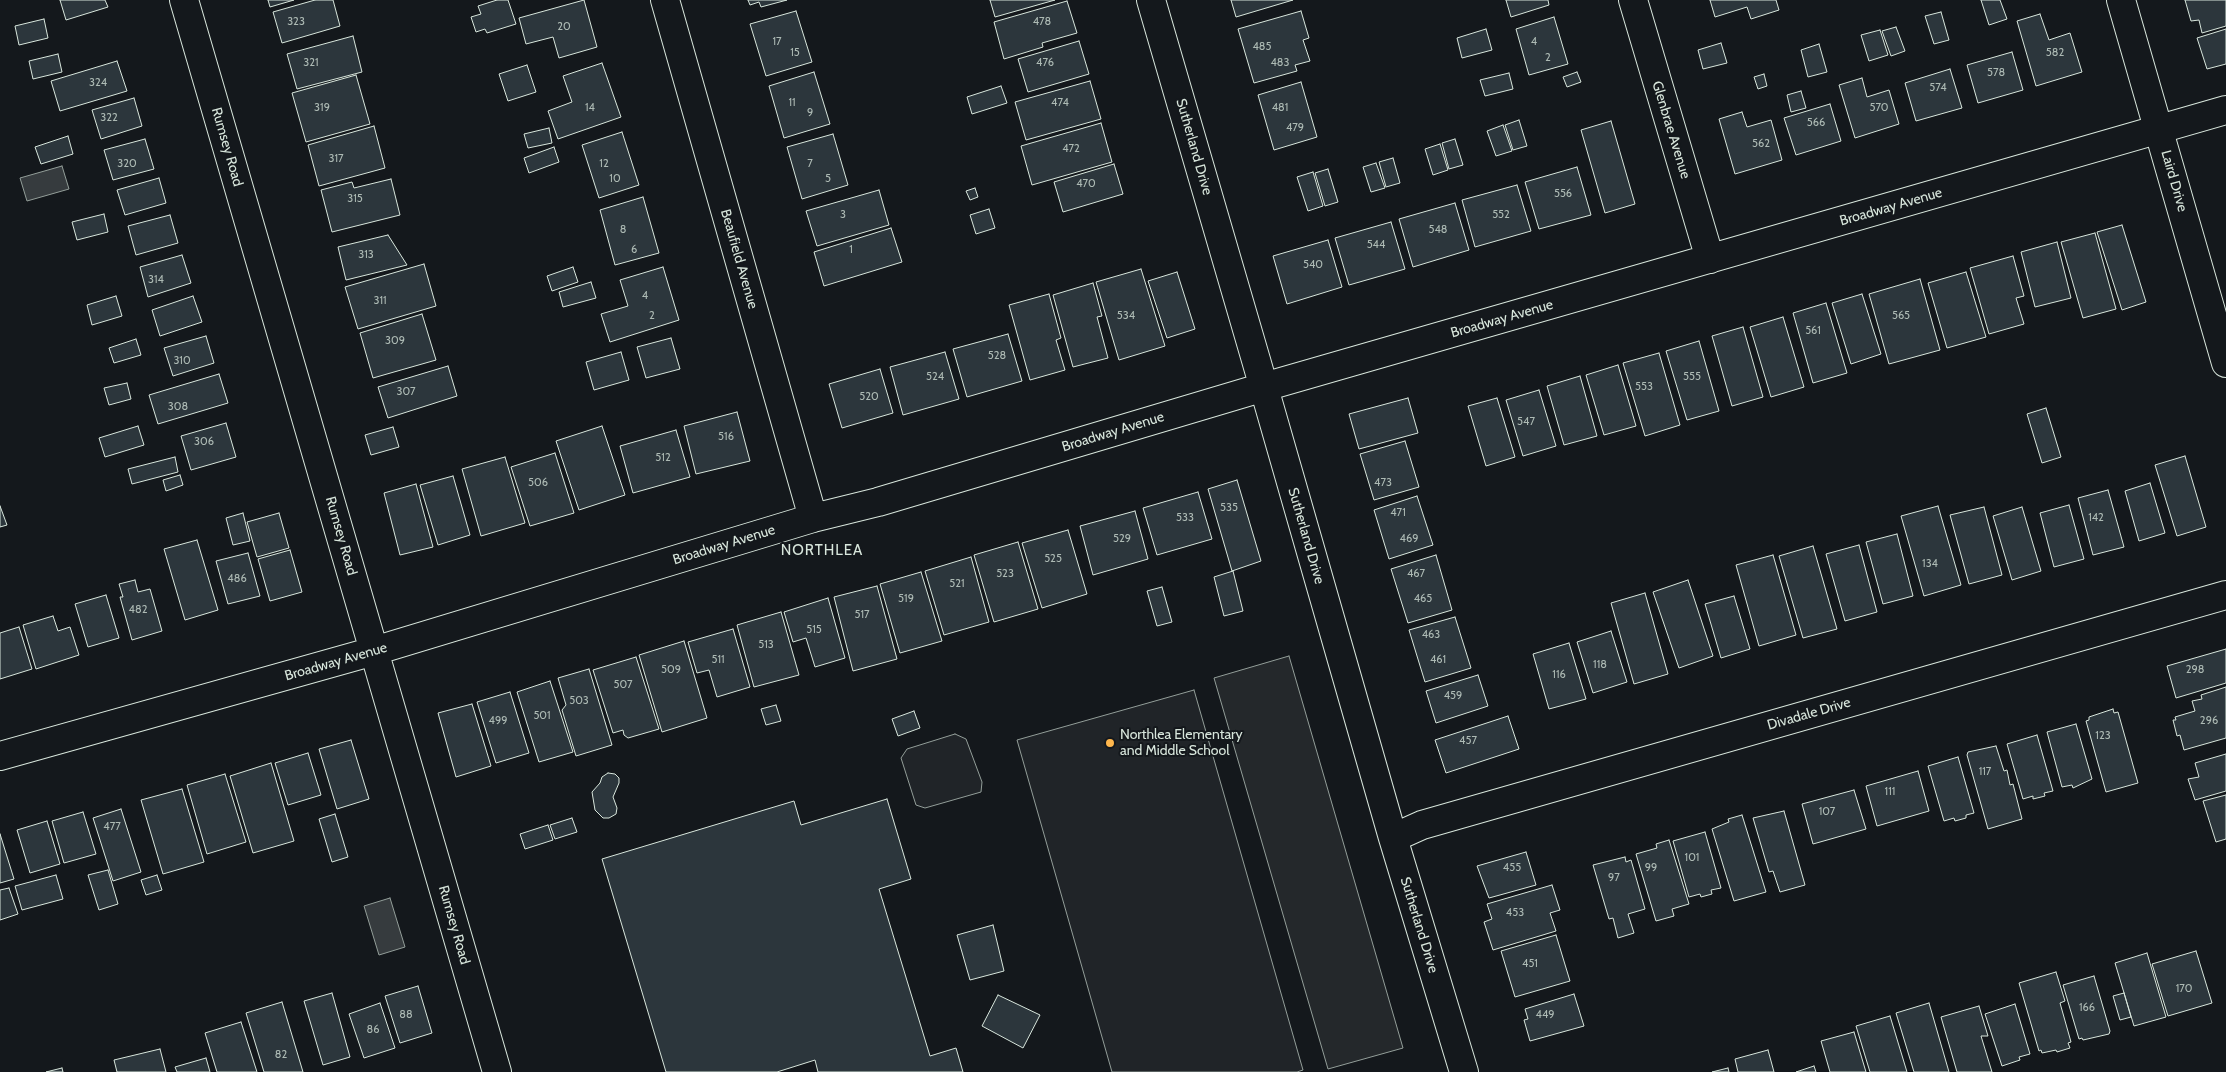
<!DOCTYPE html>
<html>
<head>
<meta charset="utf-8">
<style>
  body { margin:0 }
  canvas { display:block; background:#14181c }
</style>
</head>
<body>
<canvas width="2226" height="1072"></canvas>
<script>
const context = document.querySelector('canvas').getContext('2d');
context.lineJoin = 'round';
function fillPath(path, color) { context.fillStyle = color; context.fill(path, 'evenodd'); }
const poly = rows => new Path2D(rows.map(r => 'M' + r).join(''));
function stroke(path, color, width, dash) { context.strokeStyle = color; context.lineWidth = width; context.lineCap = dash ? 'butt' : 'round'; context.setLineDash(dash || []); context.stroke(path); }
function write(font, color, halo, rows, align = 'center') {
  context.font = font + ' Cabin,sans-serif'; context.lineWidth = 4; context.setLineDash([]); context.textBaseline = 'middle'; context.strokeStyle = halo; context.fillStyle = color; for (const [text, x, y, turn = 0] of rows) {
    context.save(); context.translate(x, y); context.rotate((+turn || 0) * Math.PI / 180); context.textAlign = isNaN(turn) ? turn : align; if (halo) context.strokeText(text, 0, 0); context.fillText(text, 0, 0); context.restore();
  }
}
const green = poly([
  [1194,690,1303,1070,1297,1072,1112,1072,1017,740,1194,690],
  [955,734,966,739,982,782,981,792,925,808,916,805,901,758,907,749,955,734]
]);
fillPath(green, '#202428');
stroke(green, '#939e99', 1);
const parking = poly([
  [1289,656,1403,1048,1328,1069,1214,678,1289,656]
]);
fillPath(parking, '#24282b');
stroke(parking, '#939e99', 1);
const water = poly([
  [62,166,69,189,27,201,20,178,62,166],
  [390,898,405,947,379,955,364,906,390,898]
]);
fillPath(water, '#363b3e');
stroke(water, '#939e99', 1);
const building = poly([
  [60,0,105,0,108,7,66,20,60,0],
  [268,0,294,0,270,7,268,0],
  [315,0,333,0,340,26,282,43,273,12,315,0],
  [497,0,508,0,516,24,487,33,485,29,476,32,471,17,481,14,478,6,497,0],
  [584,0,597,47,559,58,553,37,526,44,519,18,584,0],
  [748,0,787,0,761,7,759,2,750,5,748,0],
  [990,0,1055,0,995,17,990,0],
  [1231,0,1293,0,1236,17,1231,0],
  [1506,0,1548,0,1549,5,1511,17,1506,0],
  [1710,0,1776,0,1779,10,1751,19,1747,7,1715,17,1710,0],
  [1981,0,2000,0,2007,19,1989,25,1981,0],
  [2185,0,2226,0,2226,26,2202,33,2199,20,2191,21,2185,0],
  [1067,1,1077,33,1042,43,1043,47,1004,59,994,22,1067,1],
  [796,11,812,62,766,76,750,24,796,11],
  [1301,11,1309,38,1303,40,1310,61,1295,65,1297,71,1254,83,1238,29,1301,11],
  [1941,12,1949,40,1934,44,1925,16,1941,12],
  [2040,14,2049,40,2070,33,2082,72,2036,86,2017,21,2040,14],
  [1554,17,1568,64,1529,75,1516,29,1554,17],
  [44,19,48,38,19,45,15,26,44,19],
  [1896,27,1905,51,1891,56,1882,31,1896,27],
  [1486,29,1492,50,1462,58,1457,38,1486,29],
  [2226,29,2226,64,2207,69,2197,38,2226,29],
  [1880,30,1888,55,1869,61,1861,35,1880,30],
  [353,36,362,72,297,89,287,54,353,36],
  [1079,41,1089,74,1028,92,1018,59,1079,41],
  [1721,43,1727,63,1703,69,1698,50,1721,43],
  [1819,44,1827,72,1808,77,1801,50,1819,44],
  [2012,52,2023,90,1978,103,1967,65,2012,52],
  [58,54,62,72,33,79,29,61,58,54],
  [117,61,127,91,60,111,51,81,117,61],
  [602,63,621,117,558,139,548,111,572,102,563,76,602,63],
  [527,65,536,92,508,101,499,74,527,65],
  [1950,69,1962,108,1916,121,1905,83,1950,69],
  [814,72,830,124,784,138,769,86,814,72],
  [1577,72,1581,82,1567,87,1563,77,1577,72],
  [1509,73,1513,89,1485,96,1480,80,1509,73],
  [1764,74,1767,86,1758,89,1754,77,1764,74],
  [356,75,370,124,306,142,292,93,356,75],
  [1862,78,1867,97,1889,90,1899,124,1855,138,1839,85,1862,78],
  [1090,81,1101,119,1026,140,1015,102,1090,81],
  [1301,82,1317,137,1274,150,1258,95,1301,82],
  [1001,86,1007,103,972,114,967,97,1001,86],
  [1801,91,1806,108,1791,112,1787,95,1801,91],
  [134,98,142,126,101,139,92,110,134,98],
  [1830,104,1841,141,1796,155,1784,118,1830,104],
  [1742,112,1747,127,1771,120,1782,160,1735,174,1719,119,1742,112],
  [1519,120,1527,146,1513,150,1505,125,1519,120],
  [1611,121,1635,204,1605,213,1581,130,1611,121],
  [1101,123,1112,162,1032,185,1021,146,1101,123],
  [1503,125,1512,151,1496,156,1487,131,1503,125],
  [374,126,385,168,319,186,308,145,374,126],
  [549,128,552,143,528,148,524,134,549,128],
  [622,132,639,185,599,198,582,145,622,132],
  [833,134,848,185,802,199,787,147,833,134],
  [68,136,73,154,41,164,35,147,68,136],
  [145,139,154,169,113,180,104,150,145,139],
  [1455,139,1463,165,1449,169,1442,143,1455,139],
  [1440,144,1448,170,1433,175,1425,149,1440,144],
  [554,147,559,162,529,173,524,158,554,147],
  [1393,158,1400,183,1386,187,1379,162,1393,158],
  [1376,163,1385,188,1371,192,1363,167,1376,163],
  [1114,164,1123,194,1063,212,1054,182,1114,164],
  [1577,167,1591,215,1539,229,1525,182,1577,167],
  [1328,169,1338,202,1325,206,1315,173,1328,169],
  [1313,172,1323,206,1308,211,1297,177,1313,172],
  [159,178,166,203,125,215,117,190,159,178],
  [391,179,400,215,332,232,321,190,352,182,354,188,391,179],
  [1517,185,1531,231,1475,247,1462,200,1517,185],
  [975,188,978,197,970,200,966,191,975,188],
  [879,190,889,225,817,246,806,211,879,190],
  [643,197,659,253,615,265,600,210,643,197],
  [1455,203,1469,250,1413,267,1399,219,1455,203],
  [989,209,995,228,976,234,970,215,989,209],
  [104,214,108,232,77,240,72,222,104,214],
  [170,215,178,243,136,255,128,226,170,215],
  [1391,222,1405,269,1349,285,1335,238,1391,222],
  [2122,225,2146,302,2122,310,2097,232,2122,225],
  [891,228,902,262,824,286,814,252,891,228],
  [2095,233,2116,309,2083,318,2061,242,2095,233],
  [388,235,407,265,346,280,338,247,388,235],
  [1328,240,1342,287,1287,304,1273,256,1328,240],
  [2057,242,2071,298,2035,307,2021,252,2057,242],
  [182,255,191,283,148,297,140,267,182,255],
  [2013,256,2024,296,2016,298,2024,324,1989,334,1970,268,2013,256],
  [424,264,436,306,358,329,345,287,424,264],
  [573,267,578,282,552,291,547,276,573,267],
  [663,267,679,320,610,342,601,314,628,306,620,280,663,267],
  [1141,269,1165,346,1119,360,1096,282,1141,269],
  [1177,272,1195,329,1167,338,1148,281,1177,272],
  [1966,272,1986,337,1947,348,1928,283,1966,272],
  [1920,279,1940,350,1889,364,1869,294,1920,279],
  [591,282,596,298,563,307,559,292,591,282],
  [1093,283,1102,316,1097,317,1108,358,1073,367,1053,295,1093,283],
  [1049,294,1061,338,1056,340,1065,370,1030,380,1009,305,1049,294],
  [1862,294,1881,354,1851,364,1832,303,1862,294],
  [116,296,122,316,92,325,87,305,116,296],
  [193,296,202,322,160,336,152,310,193,296],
  [1826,303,1847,373,1813,383,1793,313,1826,303],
  [422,314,436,360,373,378,360,333,422,314],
  [1783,317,1804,387,1771,397,1750,327,1783,317],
  [1743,327,1763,397,1732,406,1712,336,1743,327],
  [1008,334,1022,381,967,397,953,349,1008,334],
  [206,336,214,363,173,376,164,348,206,336],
  [671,338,680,369,646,378,637,347,671,338],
  [136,339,141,355,114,363,109,348,136,339],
  [1699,341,1719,411,1687,420,1666,351,1699,341],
  [621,352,629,380,594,390,586,362,621,352],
  [945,352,959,399,903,415,890,367,945,352],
  [1659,353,1680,425,1645,436,1623,363,1659,353],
  [1618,365,1636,426,1604,435,1586,375,1618,365],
  [448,366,457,396,388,418,378,387,448,366],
  [880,369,893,413,842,428,829,384,880,369],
  [219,374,228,403,158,424,149,395,219,374],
  [1580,376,1597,436,1564,445,1547,386,1580,376],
  [127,383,131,399,109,405,104,388,127,383],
  [1539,390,1556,446,1523,456,1506,400,1539,390],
  [1408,398,1418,433,1359,449,1349,414,1408,398],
  [1497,398,1515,457,1486,466,1468,406,1497,398],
  [2046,408,2061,457,2042,463,2027,414,2046,408],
  [737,412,750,461,696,474,684,426,737,412],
  [226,423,236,457,191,470,181,436,226,423],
  [138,426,144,445,105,457,99,438,138,426],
  [602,426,625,495,579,510,556,441,602,426],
  [393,427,399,447,371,455,365,435,393,427],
  [676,430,690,477,633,493,620,446,676,430],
  [1405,441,1419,487,1374,500,1360,454,1405,441],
  [555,453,574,513,530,526,511,467,555,453],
  [2185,456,2206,527,2177,536,2155,465,2185,456],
  [175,457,178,472,132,484,128,469,175,457],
  [505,457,525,523,481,536,462,469,505,457],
  [180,475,183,485,166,491,163,480,180,475],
  [453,476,470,535,438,545,420,485,453,476],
  [1237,480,1261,561,1232,571,1208,489,1237,480],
  [2150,483,2165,533,2139,541,2125,491,2150,483],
  [416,484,433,547,400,555,384,493,416,484],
  [2108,490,2124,547,2093,555,2078,498,2108,490],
  [1198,492,1212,539,1157,555,1143,508,1198,492],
  [1417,496,1433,545,1389,559,1374,510,1417,496],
  [2069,505,2084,559,2054,567,2040,513,2069,505],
  [0,506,7,525,0,527,0,506],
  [1938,506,1961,585,1924,596,1901,516,1938,506],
  [1984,507,2002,575,1969,584,1950,515,1984,507],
  [2022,507,2041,571,2012,580,1993,516,2022,507],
  [1135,511,1148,559,1093,575,1080,526,1135,511],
  [243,513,250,541,233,545,226,518,243,513],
  [279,513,289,548,257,557,247,522,279,513],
  [1068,530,1087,594,1042,608,1022,543,1068,530],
  [1897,534,1913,596,1883,604,1866,542,1897,534],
  [197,540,218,610,185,620,164,549,197,540],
  [1018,542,1038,609,994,622,974,555,1018,542],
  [1859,545,1877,612,1845,621,1826,554,1859,545],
  [1813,546,1837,629,1803,638,1779,556,1813,546],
  [290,550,302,592,270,601,258,559,290,550],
  [248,553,260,596,228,604,216,561,248,553],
  [1436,555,1452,610,1408,623,1391,569,1436,555],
  [1773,555,1796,635,1759,646,1736,565,1773,555],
  [971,557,989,622,944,635,925,571,971,557],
  [1233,571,1243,611,1224,616,1214,577,1233,571],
  [921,572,942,641,900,653,880,584,921,572],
  [135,580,138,592,150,589,162,631,132,640,120,597,123,597,119,584,135,580],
  [1688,580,1713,656,1679,668,1653,592,1688,580],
  [877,586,897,659,853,671,834,597,877,586],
  [1162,587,1172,622,1157,626,1147,591,1162,587],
  [1645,593,1668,674,1634,684,1611,603,1645,593],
  [106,595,119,638,88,647,75,604,106,595],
  [1734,596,1750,649,1721,658,1705,604,1734,596],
  [828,598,845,658,815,667,806,638,793,642,784,612,828,598],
  [781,612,799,675,754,687,737,625,781,612],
  [53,616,58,631,70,627,79,655,36,669,23,625,53,616],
  [1455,617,1471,668,1425,682,1409,630,1455,617],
  [19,627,32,669,0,679,0,633,19,627],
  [733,629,750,687,717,697,709,670,697,673,688,642,733,629],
  [1611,631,1627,682,1593,693,1577,642,1611,631],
  [684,641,707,718,662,732,639,655,684,641],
  [1569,643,1586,699,1549,709,1533,654,1569,643],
  [2226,649,2226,683,2176,698,2167,666,2226,649],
  [636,657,659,729,628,738,624,735,623,730,613,733,593,670,636,657],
  [589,669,612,745,576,756,562,710,566,705,558,678,589,669],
  [1478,675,1488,706,1436,723,1426,691,1478,675],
  [550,681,573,752,539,762,517,692,550,681],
  [2226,687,2226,738,2184,750,2180,735,2177,736,2173,720,2176,720,2175,717,2195,711,2192,701,2202,699,2201,695,2226,687],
  [510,692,529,753,496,763,477,702,510,692],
  [472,704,491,766,456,777,438,713,472,704],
  [776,705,781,721,766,725,761,709,776,705],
  [2113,709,2114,713,2118,712,2138,783,2106,792,2086,721,2089,720,2089,717,2113,709],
  [914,711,920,728,898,736,892,719,914,711],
  [1508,716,1519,749,1446,773,1435,740,1508,716],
  [2076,724,2092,779,2073,788,2072,785,2062,787,2047,732,2076,724],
  [2037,735,2053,791,2044,793,2045,796,2033,799,2033,796,2023,799,2007,744,2037,735],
  [351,740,369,799,337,809,319,749,351,740],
  [1996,746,2004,771,2007,770,2010,785,2013,784,2022,819,1988,829,1967,755,1968,752,1996,746],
  [308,753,321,795,288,805,275,763,308,753],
  [2226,754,2226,791,2195,800,2188,779,2199,777,2195,763,2226,754],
  [1958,757,1974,813,1966,815,1966,818,1955,821,1954,818,1944,821,1928,766,1958,757],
  [271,763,294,841,253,853,230,776,271,763],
  [1918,771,1929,811,1877,826,1866,786,1918,771],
  [608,773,615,774,619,778,619,783,613,797,617,808,616,814,609,818,603,818,595,810,592,792,600,783,602,777,608,773],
  [225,774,246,842,207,854,187,785,225,774],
  [182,789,204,862,163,874,141,800,182,789],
  [1854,790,1866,829,1813,844,1802,804,1854,790],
  [2226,795,2226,839,2216,842,2203,801,2226,795],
  [887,799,911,879,879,889,930,1056,956,1048,963,1072,818,1072,815,1060,777,1072,666,1072,602,859,794,801,801,825,887,799],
  [121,809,141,872,113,881,93,818,121,809],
  [1784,811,1805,885,1780,892,1773,871,1769,872,1753,818,1784,811],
  [83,812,96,854,64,863,52,821,83,812],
  [335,814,348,857,332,862,319,819,335,814],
  [1742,815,1766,892,1734,901,1712,829,1729,822,1728,819,1742,815],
  [572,818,577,832,555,839,550,825,572,818],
  [47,821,60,864,30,873,17,830,47,821],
  [548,825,553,840,525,849,520,834,548,825],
  [1705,832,1721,888,1711,890,1712,894,1701,897,1700,894,1689,897,1673,841,1705,832],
  [0,834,14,879,0,883,0,834],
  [1669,840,1689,904,1672,909,1674,916,1656,921,1636,854,1657,848,1656,844,1669,840],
  [1526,852,1536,885,1489,898,1477,866,1526,852],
  [1625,857,1626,862,1631,860,1645,909,1628,914,1634,933,1618,938,1613,918,1609,919,1593,865,1625,857],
  [108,870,118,904,99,910,88,875,108,870],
  [56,875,63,899,22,910,15,886,56,875],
  [157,875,162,890,146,895,141,880,157,875],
  [1552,885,1560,910,1550,913,1556,931,1493,950,1484,922,1492,919,1487,904,1552,885],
  [9,888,18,914,0,920,0,890,9,888],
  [993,925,1004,971,970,980,957,935,993,925],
  [1556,935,1570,981,1515,997,1501,951,1556,935],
  [2196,951,2212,1003,2168,1016,2152,964,2196,951],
  [2147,953,2166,1017,2134,1026,2115,963,2147,953],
  [2056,972,2065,1001,2060,1003,2071,1042,2068,1043,2070,1048,2057,1052,2056,1050,2042,1053,2041,1050,2039,1051,2019,983,2056,972],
  [2094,976,2110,1031,2109,1034,2083,1040,2082,1038,2079,1039,2063,985,2094,976],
  [418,986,432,1033,400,1043,385,996,418,986],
  [332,993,350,1057,323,1065,304,1001,332,993],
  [2124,993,2131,1017,2120,1020,2113,996,2124,993],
  [1574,994,1584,1026,1530,1041,1524,1020,1528,1019,1525,1009,1574,994],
  [998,995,1040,1015,1023,1048,982,1026,998,995],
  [282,1002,303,1072,264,1072,246,1013,282,1002],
  [380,1003,395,1048,364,1058,349,1014,380,1003],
  [1929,1003,1949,1072,1914,1072,1896,1013,1929,1003],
  [2015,1004,2030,1054,2019,1057,2020,1060,2002,1066,1985,1014,2015,1004],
  [1979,1006,1988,1036,1981,1036,1992,1072,1957,1072,1941,1017,1979,1006],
  [1890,1016,1907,1072,1870,1072,1856,1026,1890,1016],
  [241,1022,257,1072,217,1072,205,1033,241,1022],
  [1854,1032,1866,1072,1830,1072,1821,1041,1854,1032],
  [160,1049,166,1072,117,1072,114,1060,160,1049],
  [1768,1050,1774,1072,1738,1072,1735,1059,1768,1050],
  [206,1058,210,1072,177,1072,175,1067,206,1058],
  [1814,1066,1816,1072,1796,1072,1814,1066],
  [62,1068,63,1072,46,1072,62,1068],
  [1728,1068,1729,1072,1712,1072,1728,1068]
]);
fillPath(building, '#2c363c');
stroke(building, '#d8e6dc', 1);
const street = poly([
  [184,0,497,1072],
  [665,0,813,518],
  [1151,0,1256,360,1393,838,1464,1072],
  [1633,0,1710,259],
  [2121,0,2226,363],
  [0,756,374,651,813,518,878,502,1264,387,2226,110],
  [1393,838,1422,825,2226,595]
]);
stroke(street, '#d8e6dc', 30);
stroke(street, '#14181c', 28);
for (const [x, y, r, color] of [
  [1110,743,5,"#ffb74d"]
]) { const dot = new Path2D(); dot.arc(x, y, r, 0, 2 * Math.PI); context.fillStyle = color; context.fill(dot); stroke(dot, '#14181c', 2); }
write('11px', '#adbab4', null, [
  ["323",296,22],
  ["478",1042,22],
  ["20",564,27],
  ["17",777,42],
  ["4",1534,42],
  ["485",1262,47],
  ["15",795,53],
  ["582",2055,53],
  ["2",1548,58],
  ["321",311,63],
  ["476",1045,63],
  ["483",1280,63],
  ["578",1996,73],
  ["324",98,83],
  ["574",1938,88],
  ["11",792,103],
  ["474",1060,103],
  ["319",322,108],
  ["14",590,108],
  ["481",1280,108],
  ["570",1879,108],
  ["9",810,113],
  ["322",109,118],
  ["566",1816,123],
  ["479",1295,128],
  ["562",1761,144],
  ["472",1071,149],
  ["317",336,159],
  ["320",127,164],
  ["12",604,164],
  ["7",810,164],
  ["10",615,179],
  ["5",828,179],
  ["470",1086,184],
  ["556",1563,194],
  ["315",355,199],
  ["3",843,215],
  ["552",1501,215],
  ["8",623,230],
  ["548",1438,230],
  ["544",1376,245],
  ["6",634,250],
  ["1",851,250],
  ["313",366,255],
  ["540",1313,265],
  ["314",156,280],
  ["4",645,296],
  ["311",380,301],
  ["2",652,316],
  ["534",1126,316],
  ["565",1901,316],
  ["561",1813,331],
  ["309",395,341],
  ["528",997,356],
  ["310",182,361],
  ["524",935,377],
  ["555",1692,377],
  ["553",1644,387],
  ["307",406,392],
  ["520",869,397],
  ["308",178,407],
  ["547",1526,422],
  ["516",726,437],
  ["306",204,442],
  ["512",663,458],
  ["506",538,483],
  ["473",1383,483],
  ["535",1229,508],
  ["471",1398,513],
  ["533",1185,518],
  ["142",2096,518],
  ["529",1122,539],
  ["469",1409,539],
  ["525",1053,559],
  ["134",1930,564],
  ["523",1005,574],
  ["467",1416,574],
  ["486",237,579],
  ["521",957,584],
  ["519",906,599],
  ["465",1423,599],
  ["482",138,610],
  ["517",862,615],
  ["515",814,630],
  ["463",1431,635],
  ["513",766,645],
  ["511",718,660],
  ["461",1438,660],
  ["118",1600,665],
  ["509",671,670],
  ["298",2195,670],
  ["116",1559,675],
  ["507",623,685],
  ["459",1453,696],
  ["503",579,701],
  ["501",542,716],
  ["499",498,721],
  ["296",2209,721],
  ["123",2103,736],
  ["457",1468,741],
  ["117",1985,772],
  ["111",1890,792],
  ["107",1827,812],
  ["477",112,827],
  ["101",1692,858],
  ["455",1512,868],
  ["99",1651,868],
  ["97",1614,878],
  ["453",1515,913],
  ["451",1530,964],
  ["170",2184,989],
  ["166",2087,1008],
  ["88",406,1015],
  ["449",1545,1015],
  ["86",373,1030],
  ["82",281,1055]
]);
write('14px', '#d8e6dc', '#14181c', [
  ["Glenbrae Avenue",1671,130,73],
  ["Rumsey Road",227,147,74],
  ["Sutherland Drive",1194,147,74],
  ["Laird Drive",2174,181,74],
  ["Broadway Avenue",1891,207,-16],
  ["Beaufield Avenue",739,259,74],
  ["Broadway Avenue",1502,319,-16],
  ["Broadway Avenue",1113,432,-17],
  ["Rumsey Road",341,536,74],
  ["Sutherland Drive",1306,536,74],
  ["Broadway Avenue",724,545,-17],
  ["Broadway Avenue",336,662,-16],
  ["Divadale Drive",1809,714,-16],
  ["Rumsey Road",454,925,74],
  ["Sutherland Drive",1419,925,73]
]);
write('14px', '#d8e6dc', '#14181c', [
  ["Northlea Elementary",1120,735],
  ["and Middle School",1120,751]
], 'left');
context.letterSpacing = '1px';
write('15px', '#d8e6dc', '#14181c', [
  ["NORTHLEA",822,551]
]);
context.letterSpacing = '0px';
</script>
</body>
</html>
